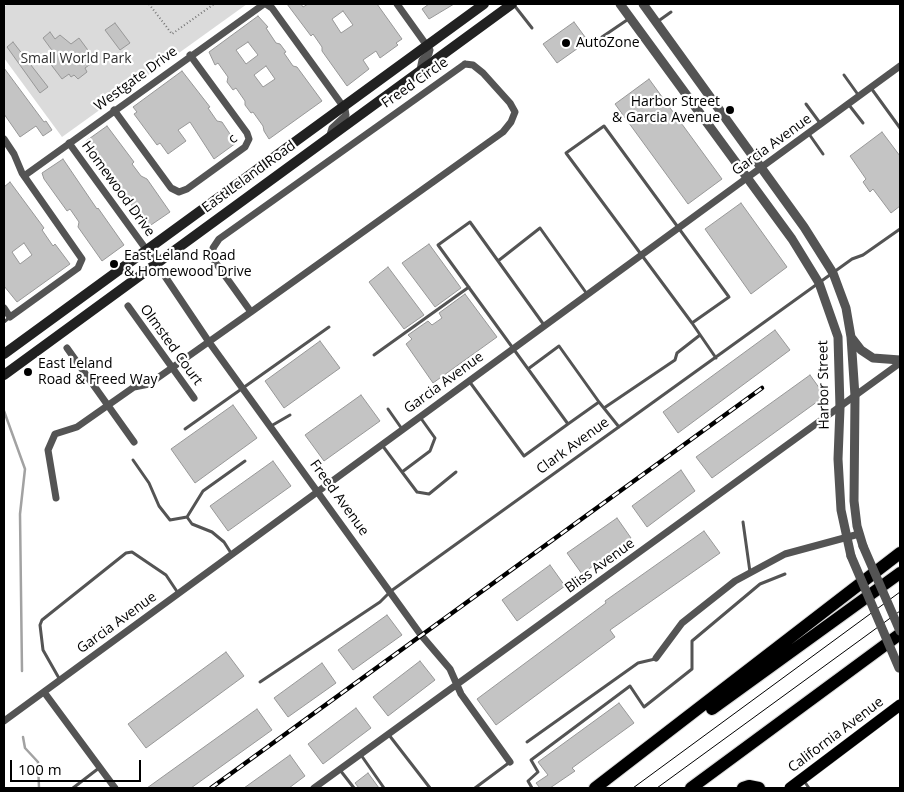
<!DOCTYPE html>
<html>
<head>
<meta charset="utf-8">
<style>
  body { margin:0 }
  #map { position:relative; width:904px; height:792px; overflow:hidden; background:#fff; font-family:"Open Sans",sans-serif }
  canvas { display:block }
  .frame { position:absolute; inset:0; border:5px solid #000; pointer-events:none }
  .scale { position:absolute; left:10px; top:760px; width:131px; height:22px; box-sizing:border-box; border:2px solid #000; border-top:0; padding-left:6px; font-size:15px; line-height:18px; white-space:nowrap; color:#000; -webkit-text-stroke:4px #fff; paint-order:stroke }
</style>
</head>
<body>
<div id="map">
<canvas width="904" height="792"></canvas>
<div class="frame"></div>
<div class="scale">100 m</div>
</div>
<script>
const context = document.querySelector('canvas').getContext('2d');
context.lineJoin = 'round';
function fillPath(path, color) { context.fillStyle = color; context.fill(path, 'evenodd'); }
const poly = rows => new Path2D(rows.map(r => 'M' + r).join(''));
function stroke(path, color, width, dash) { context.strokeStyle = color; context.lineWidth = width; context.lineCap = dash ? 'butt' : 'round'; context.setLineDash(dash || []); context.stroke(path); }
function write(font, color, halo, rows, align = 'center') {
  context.font = font + ' "Open Sans",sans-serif'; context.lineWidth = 4.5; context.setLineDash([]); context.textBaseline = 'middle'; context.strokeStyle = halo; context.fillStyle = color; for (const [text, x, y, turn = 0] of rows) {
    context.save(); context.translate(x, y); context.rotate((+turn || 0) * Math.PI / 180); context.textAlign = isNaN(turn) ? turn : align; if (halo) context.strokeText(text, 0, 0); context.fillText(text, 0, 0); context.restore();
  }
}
fillPath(poly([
  [8,4,247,4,62,137,4,58,4,7]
]), '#dbdbdb');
stroke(poly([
  [4,411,25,469,20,514,22,671],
  [23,737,25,748,38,762,39,788]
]), '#a2a2a2', 2.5);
const building = poly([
  [287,4,301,4,303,7,308,4,377,4,402,39,396,43,398,45,380,58,376,51,363,60,369,69,347,86,322,51,322,47,313,34,311,36,287,4],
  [343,11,353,25,341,33,332,19,343,11],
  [429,4,454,4,429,19,422,9,429,4],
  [258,16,268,27,266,28,276,43,280,44,286,52,284,53,293,66,297,67,322,101,269,139,264,131,263,126,253,112,251,113,245,105,245,101,236,88,233,90,227,82,228,77,218,63,215,65,209,52,258,16],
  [248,42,258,55,246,64,236,50,248,42],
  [266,66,275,79,263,87,254,75,266,66],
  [574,22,588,41,557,63,543,44,574,22],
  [115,23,130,43,120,50,105,30,115,23],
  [50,32,55,39,60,35,71,44,79,38,93,57,89,60,92,63,85,68,87,72,78,79,74,75,71,77,69,74,62,79,46,58,54,53,43,38,50,32],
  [13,42,48,87,40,93,7,47,13,42],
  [4,68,44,122,46,121,52,130,43,136,36,126,20,137,4,114,4,68],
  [182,71,210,107,208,108,217,121,222,122,236,143,214,159,190,122,178,130,186,141,168,154,160,143,157,145,134,114,137,112,133,107,182,71],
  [649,79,722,179,688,204,615,104,649,79],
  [107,126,134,162,132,164,141,176,147,179,170,212,148,227,121,191,123,189,114,177,112,178,86,141,107,126],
  [882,132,900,156,900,206,891,213,873,189,870,192,863,182,866,179,850,156,882,132],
  [63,159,97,209,98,208,124,245,102,261,78,227,79,222,70,209,67,211,44,179,42,173,63,159],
  [10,182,44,228,42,230,53,246,55,244,70,264,17,302,4,286,4,187,10,182],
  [24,243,32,255,20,264,12,252,24,243],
  [741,203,787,267,751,294,705,229,741,203],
  [429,244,461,288,435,307,402,263,429,244],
  [388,267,424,315,404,329,369,282,388,267],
  [465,294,497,337,433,383,406,344,412,339,408,335,428,321,432,325,442,318,439,313,465,294],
  [775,330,790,350,678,433,663,412,775,330],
  [320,341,340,368,284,408,265,381,320,341],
  [810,375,825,396,712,478,696,457,810,375],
  [361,395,380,421,324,461,305,435,361,395],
  [233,405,257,438,195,483,171,449,233,405],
  [273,461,291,486,228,531,210,506,273,461],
  [681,470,695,491,647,527,632,506,681,470],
  [617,518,631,538,582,574,567,553,617,518],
  [704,531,720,553,610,630,615,637,496,725,477,699,606,603,605,601,704,531],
  [550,565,565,586,517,621,502,600,550,565],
  [387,615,402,635,353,670,338,650,387,615],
  [226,652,244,676,146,748,128,724,226,652],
  [420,661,435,680,388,716,373,697,420,661],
  [322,663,336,683,288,717,274,698,322,663],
  [619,703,634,723,572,768,575,771,550,788,540,788,536,783,548,775,538,762,619,703],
  [356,708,371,728,323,764,308,744,356,708],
  [257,709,272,730,191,788,147,788,257,709],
  [290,755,305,776,289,788,244,788,290,755],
  [368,773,379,788,359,788,355,783,368,773]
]);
fillPath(building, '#c4c4c4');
stroke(building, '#989898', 1);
const primary = poly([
  [790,788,900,705]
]);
const motorway = poly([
  [712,709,900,573],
  [595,788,900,553],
  [691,788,900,634],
  [743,788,749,786,759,788]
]);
stroke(primary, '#dbdbdb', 12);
stroke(motorway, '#dbdbdb', 14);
stroke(poly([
  [149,4,172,34,214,4]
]), '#767676', 2, [1, 2.5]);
stroke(poly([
  [514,5,532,28],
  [657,22,671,12],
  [602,37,630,18],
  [844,75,859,96],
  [871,88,900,128],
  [806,104,820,123],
  [849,105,863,123],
  [809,134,823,154],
  [498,261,540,228,587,294],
  [4,322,10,317],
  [692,323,729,297,604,126,566,153,692,323,716,358],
  [374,355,469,287],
  [528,369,559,346,599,402,568,424,438,245,470,222,544,325],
  [469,381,524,456,568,424],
  [599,402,619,427],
  [604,408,675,360,677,353,700,335],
  [388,409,402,429],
  [271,426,290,415],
  [185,429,329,327],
  [382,445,402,472,430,451,435,438,420,417],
  [133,460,149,483,159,506,170,520,187,517],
  [402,472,417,492,429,494,456,472],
  [743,522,750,572],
  [231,553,224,542,212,532,192,524,187,517,203,491,245,461],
  [60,680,43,650,40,625,42,620,126,553,132,552,166,575,178,593],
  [260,682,380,602,391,591,852,259,863,255,900,229],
  [389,735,430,788],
  [527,742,638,663,655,659],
  [361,755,384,788],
  [340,770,354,788],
  [804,781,809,788],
  [73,788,99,768],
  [475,788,510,762],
  [532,788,528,781,538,772,531,760,630,686,644,707,692,669,692,641,760,584,785,574]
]), '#545454', 3);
stroke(poly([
  [266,4,272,8,345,109,346,115,332,128,330,135],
  [397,4,430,50,429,54,422,60,420,70],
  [465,64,473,65,483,73,510,103,515,112,511,122,503,132,251,312,213,259,213,248,219,239,465,64],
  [114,110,171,188,179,192,187,189,245,147,249,139,247,133,190,55],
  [4,139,14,154,22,173,82,259,78,268,10,317,4,308],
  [69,143,156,263,209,342,421,635,450,669,461,694,510,762],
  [24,176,264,4],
  [128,306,194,398],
  [67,348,134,442],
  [56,498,48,450,55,434,77,427,134,387,149,384,251,312],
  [656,658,682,623,735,581,785,554,859,534],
  [44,692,115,788],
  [4,721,900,66],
  [314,788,900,363]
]), '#545454', 7);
stroke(poly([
  [620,4,792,239,819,283,838,337,840,408,838,459,841,510,851,556],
  [643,4,804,227,833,273,846,308,851,337,855,396,854,501,857,526,863,546],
  [851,337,861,350,873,358,900,360]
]), '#545454', 9);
stroke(poly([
  [4,354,484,4],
  [4,375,512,4]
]), '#212121', 10);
stroke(primary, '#000', 11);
stroke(motorway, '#000', 12);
stroke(poly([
  [633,788,900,592],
  [657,788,900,611]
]), '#000', 1);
const rail = poly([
  [211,788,762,388]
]);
stroke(rail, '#000', 4.5);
stroke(rail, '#fff', 2.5, [8]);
stroke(poly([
  [863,546,900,631],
  [851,556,899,668]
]), '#545454', 9);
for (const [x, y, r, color] of [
  [566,43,5,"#000"],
  [730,110,5,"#000"],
  [114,264,5,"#000"],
  [28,372,5,"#000"]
]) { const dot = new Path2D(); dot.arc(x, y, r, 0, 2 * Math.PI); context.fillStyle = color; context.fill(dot); stroke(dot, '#fff', 2); }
write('14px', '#000', '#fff', [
  ["AutoZone",576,43],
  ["Harbor Street",720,102,"right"],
  ["& Garcia Avenue",720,118,"right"],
  ["East Leland Road",124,256],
  ["& Homewood Drive",124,272],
  ["East Leland",38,364],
  ["Road & Freed Way",38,380]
], 'left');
write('14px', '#323232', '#fff', [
  ["Small World Park",76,59]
]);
write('14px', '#000', '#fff', [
  ["Westgate Drive",136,79,-36],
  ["Freed Circle",415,83,-35],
  ["c",233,139,-41],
  ["Garcia Avenue",772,145,-36],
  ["East Leland Road",249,177,-36],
  ["Homewood Drive",118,189,54],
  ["Olmsted Court",171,345,54],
  ["Garcia Avenue",444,383,-36],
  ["Harbor Street",824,385,-91],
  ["Clark Avenue",573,446,-36],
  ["Freed Avenue",339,498,54],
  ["Bliss Avenue",600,566,-36],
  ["Garcia Avenue",117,623,-36],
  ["California Avenue",836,735,-37]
]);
</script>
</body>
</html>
